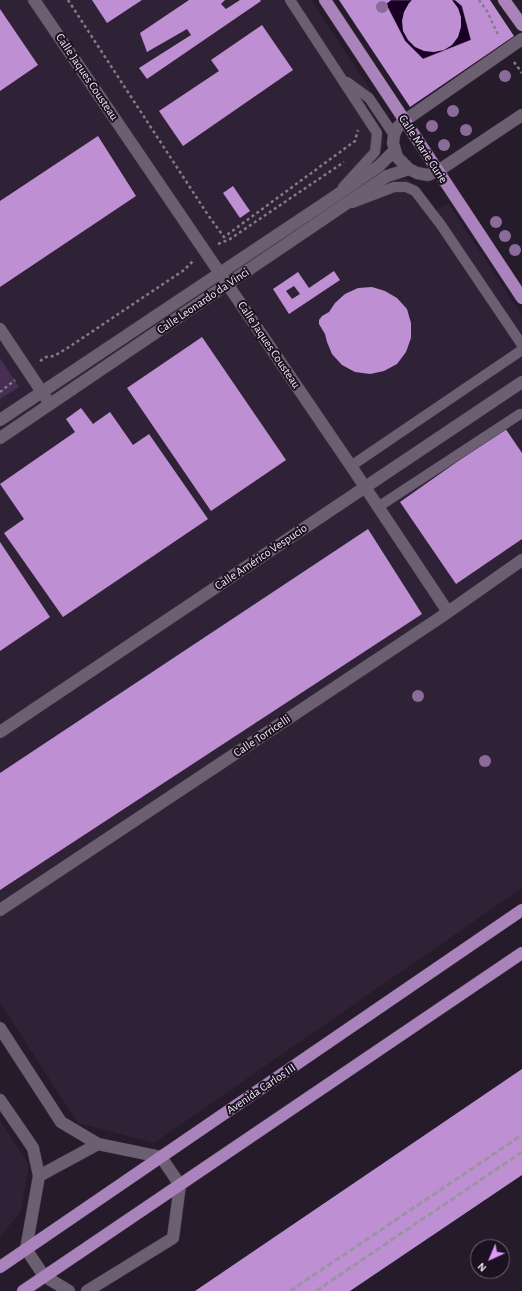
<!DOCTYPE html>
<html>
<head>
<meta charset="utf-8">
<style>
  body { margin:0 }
  #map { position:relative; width:522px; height:1291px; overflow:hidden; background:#251b2a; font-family:"Alegreya Sans",sans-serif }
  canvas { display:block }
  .north { position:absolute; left:470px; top:1239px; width:40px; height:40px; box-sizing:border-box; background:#1c1120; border:1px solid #706774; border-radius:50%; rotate:224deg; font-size:11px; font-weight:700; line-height:16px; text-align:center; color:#efe8f2 }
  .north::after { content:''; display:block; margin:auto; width:14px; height:18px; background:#da9af6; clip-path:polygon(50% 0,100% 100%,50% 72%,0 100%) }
</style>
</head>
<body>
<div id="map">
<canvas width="522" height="1291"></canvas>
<div class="north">N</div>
</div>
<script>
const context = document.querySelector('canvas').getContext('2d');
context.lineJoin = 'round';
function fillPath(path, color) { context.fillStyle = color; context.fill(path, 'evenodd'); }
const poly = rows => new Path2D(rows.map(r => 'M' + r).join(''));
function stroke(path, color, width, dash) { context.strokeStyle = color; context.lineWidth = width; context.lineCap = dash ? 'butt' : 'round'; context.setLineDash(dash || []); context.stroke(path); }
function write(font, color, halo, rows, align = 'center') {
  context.font = font + ' "Alegreya Sans",sans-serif'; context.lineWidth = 4; context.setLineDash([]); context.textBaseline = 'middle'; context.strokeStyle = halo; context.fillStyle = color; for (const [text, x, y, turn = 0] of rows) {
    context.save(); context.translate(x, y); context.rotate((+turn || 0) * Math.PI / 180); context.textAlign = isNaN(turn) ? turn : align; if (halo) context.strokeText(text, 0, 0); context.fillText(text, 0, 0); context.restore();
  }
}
fillPath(poly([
  [0,0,311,0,374,95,364,102,381,128,384,140,382,150,376,161,379,166,387,176,406,179,417,185,436,210,448,203,522,315,522,888,154,1143,78,1123,0,1003],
  [0,1120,29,1165,21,1211,0,1237]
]), '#302236');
fillPath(poly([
  [0,358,19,387,0,399]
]), '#482e53');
const water = poly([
  [391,0,455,0,462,6,471,40,423,59,405,41,386,4,391,0]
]);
fillPath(water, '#1b0026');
stroke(water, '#5b4663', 1);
fillPath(poly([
  [92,0,142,0,107,23],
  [189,0,225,0,221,4,226,9,240,0,260,0,261,1,147,79,139,68,191,35,187,29,147,52,140,33],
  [339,0,391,0,386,4,405,41,423,59,471,40,462,6,455,0,490,0,514,36,410,107],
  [412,0,452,0,458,8,461,17,461,27,458,37,452,45,444,50,434,52,424,51,415,47,408,40,403,31,402,21,404,12,409,3],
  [0,9,38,65,0,91],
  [262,25,293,70,183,146,159,111,219,71,211,60],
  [98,136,136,196,0,287,0,201],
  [233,186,250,211,240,218,223,193],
  [334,271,340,280,289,314,273,289,298,272,309,288],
  [294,286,300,294,292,299,286,291],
  [372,287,385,291,397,298,407,309,411,323,411,338,406,352,397,364,384,371,370,374,355,372,342,365,332,354,327,342,325,334,319,324,319,320,322,316,329,312,335,303,345,294,358,288],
  [202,337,286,460,211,511,127,388],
  [81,408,93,424,110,412,133,445,149,434,208,519,63,617,4,533,24,519,0,484,75,432,66,419],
  [505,428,522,453,522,539,456,584,400,502],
  [368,529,422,614,0,890,0,773],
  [0,542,50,617,0,651],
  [522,1069,522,1175,350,1291,195,1291]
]), '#bf8fd4');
const lane = poly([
  [290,0,377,133,375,152,343,187],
  [347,82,369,98,394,135],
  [352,203,394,187,406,187,415,191,441,225,522,345],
  [351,466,522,350],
  [378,507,520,414,522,414]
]);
const street = poly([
  [34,0,351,466,448,612],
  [0,329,50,404],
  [0,910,441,617,522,560],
  [0,1028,61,1122,98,1144],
  [0,1100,33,1148,39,1176],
  [69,1291,44,1276,26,1249,39,1176,98,1144,161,1157,180,1185,173,1238,87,1291]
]);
const secondary = poly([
  [522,39,404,121,397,128,394,135,393,143,397,157,409,169,417,173,428,175,438,171,522,115],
  [0,420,334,197,379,166,395,150],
  [0,438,387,176,409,169],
  [0,732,522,382]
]);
const primary = poly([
  [325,0,522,298],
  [504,0,522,25],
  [0,1267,522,910],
  [23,1291,522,953]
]);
stroke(lane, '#403743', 11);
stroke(street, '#403743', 13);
stroke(secondary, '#403743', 13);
stroke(primary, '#403743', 13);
stroke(poly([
  [68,0,208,215,224,237,355,141,358,130],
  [479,0,487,11,499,37],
  [514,62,522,73],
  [218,244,230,239,344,162],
  [40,361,46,357,54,356,69,347,184,270,194,260],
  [0,392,15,380]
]), '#837b87', 2.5, [3, 3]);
stroke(lane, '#6c5f72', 10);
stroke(street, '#6c5f72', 12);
stroke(secondary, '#6c5f72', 12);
stroke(primary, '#ab83bc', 12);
stroke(poly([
  [290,1291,522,1135],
  [316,1291,522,1152]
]), '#9b939f', 3, [6, 3]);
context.fillStyle = '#8b6b9a';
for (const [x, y] of [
  [382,7],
  [505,76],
  [453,111],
  [432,126],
  [466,130],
  [444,145],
  [496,222],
  [505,236],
  [515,250],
  [418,696],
  [485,761]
]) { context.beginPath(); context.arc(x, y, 6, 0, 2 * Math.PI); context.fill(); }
write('12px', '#efe8f2', '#1c1120', [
  ["Calle Jaques Cousteau",87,77,56],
  ["Calle Marie Curie",423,149,57],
  ["Calle Leonardo da Vinci",203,301,-34],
  ["Calle Jaques Cousteau",269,345,56],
  ["Calle Américo Vespucio",261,557,-34],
  ["Calle Torricelli",262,736,-34],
  ["Avenida Carlos III",261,1089,-34]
]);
</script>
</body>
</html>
